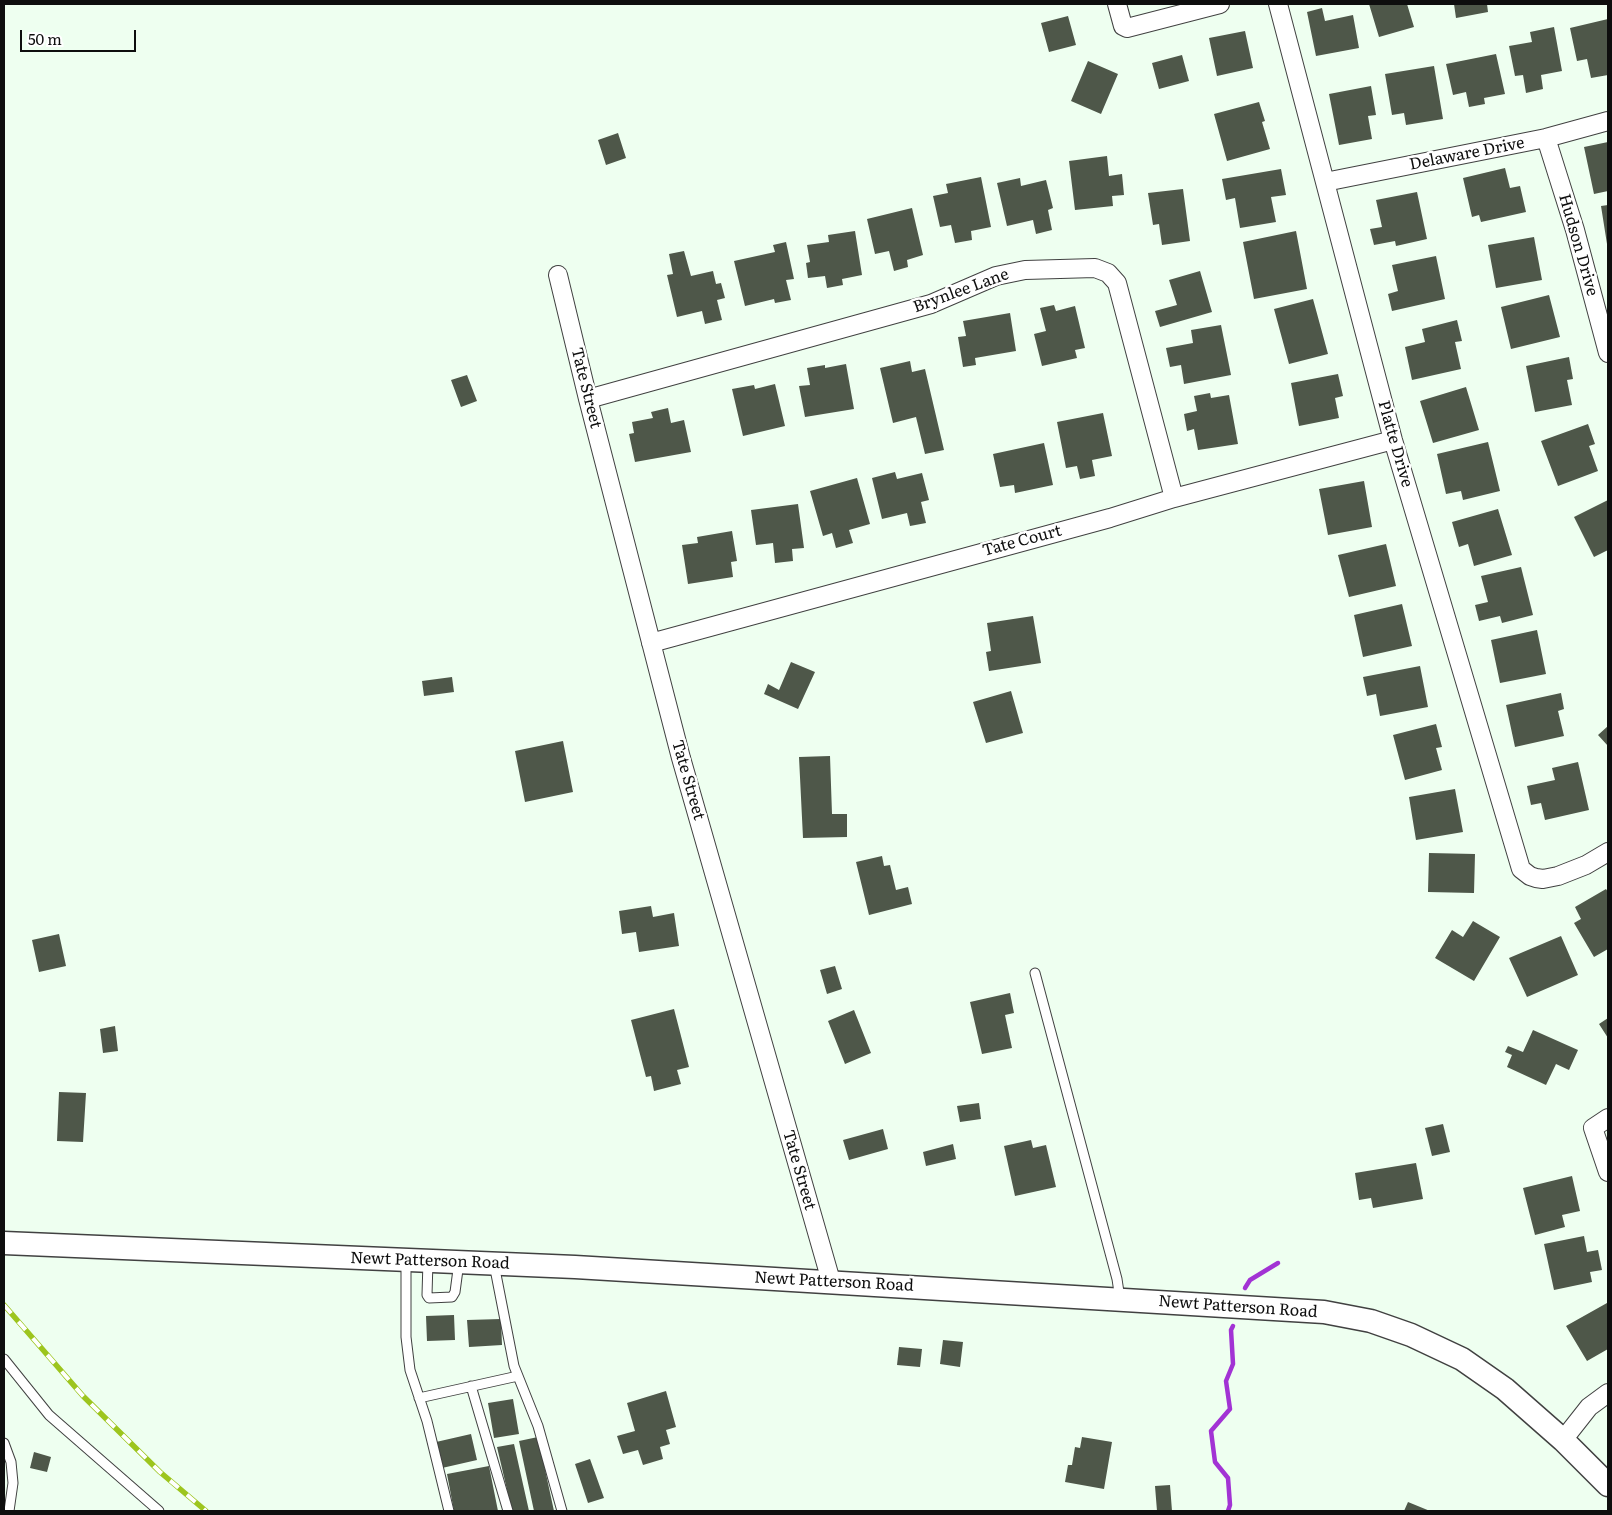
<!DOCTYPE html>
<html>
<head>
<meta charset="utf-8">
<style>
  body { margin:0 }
  #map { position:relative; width:1612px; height:1515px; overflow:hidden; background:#eefff0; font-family:Literata,serif }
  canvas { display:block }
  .frame { position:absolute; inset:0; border:5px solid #0e0e0e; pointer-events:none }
  .scale { position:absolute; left:20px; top:30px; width:116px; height:22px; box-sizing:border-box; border:2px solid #0e0e0e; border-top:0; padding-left:6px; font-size:15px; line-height:18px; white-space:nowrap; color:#0e0e0e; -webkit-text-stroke:4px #fff; paint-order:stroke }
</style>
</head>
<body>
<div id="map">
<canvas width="1612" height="1515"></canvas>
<div class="frame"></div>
<div class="scale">50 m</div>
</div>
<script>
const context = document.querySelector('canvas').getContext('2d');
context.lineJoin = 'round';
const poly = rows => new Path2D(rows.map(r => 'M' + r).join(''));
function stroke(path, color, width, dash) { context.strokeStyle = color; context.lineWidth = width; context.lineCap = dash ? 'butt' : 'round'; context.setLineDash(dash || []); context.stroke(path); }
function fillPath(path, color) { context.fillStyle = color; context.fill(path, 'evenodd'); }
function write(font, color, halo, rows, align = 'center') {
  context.font = font + ' Literata,serif'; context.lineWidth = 5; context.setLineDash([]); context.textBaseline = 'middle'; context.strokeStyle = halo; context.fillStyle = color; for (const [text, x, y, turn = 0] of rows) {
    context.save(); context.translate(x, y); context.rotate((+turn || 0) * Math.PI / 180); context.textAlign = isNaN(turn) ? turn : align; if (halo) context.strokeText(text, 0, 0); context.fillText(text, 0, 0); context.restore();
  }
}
stroke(poly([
  [1245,1288,1250,1280,1278,1263],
  [1228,1511,1230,1505,1228,1478,1215,1462,1211,1431,1230,1409,1226,1381,1233,1364,1231,1330,1233,1326]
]), '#a233d4', 4.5);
fillPath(poly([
  [1369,4,1407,4,1414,27,1379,37],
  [1454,4,1487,4,1488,12,1456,18],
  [1322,8,1325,21,1353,15,1359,48,1316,56,1307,12],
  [1068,16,1076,45,1049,52,1041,23],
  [1608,19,1608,75,1591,78,1587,59,1577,61,1570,28],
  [1554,27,1562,71,1541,75,1543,89,1526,93,1523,75,1515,76,1509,46,1532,42,1530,32],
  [1245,31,1253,68,1217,76,1209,38],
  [1496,54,1505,94,1484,98,1485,104,1469,107,1466,92,1453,95,1446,64],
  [1182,55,1189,81,1159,89,1152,63],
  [1088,61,1118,74,1101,114,1071,101],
  [1434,66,1443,119,1406,125,1404,113,1392,115,1385,74],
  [1371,86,1376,115,1368,116,1372,139,1339,145,1329,94],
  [1259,102,1265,121,1262,122,1270,149,1227,161,1214,114],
  [618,133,626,158,606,165,598,140],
  [1608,142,1608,191,1594,194,1584,147],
  [1107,156,1109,176,1122,174,1124,195,1112,196,1113,206,1075,210,1069,161],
  [1505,168,1510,188,1520,186,1526,212,1481,222,1479,215,1472,217,1463,178],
  [1281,169,1286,195,1271,197,1276,222,1240,228,1235,198,1226,200,1222,179],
  [981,177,991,227,971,231,972,240,955,243,951,225,940,227,933,196,948,193,946,184],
  [1020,178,1021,186,1046,180,1053,208,1048,210,1052,230,1036,234,1033,220,1007,226,997,183],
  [1183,189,1190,241,1162,245,1159,224,1153,225,1148,193],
  [1417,192,1427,239,1396,246,1395,241,1374,245,1370,229,1382,227,1376,200],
  [1608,205,1608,244,1607,244,1601,206],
  [912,208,923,255,907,260,908,267,894,271,889,251,875,254,867,219],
  [855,231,862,275,842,279,843,285,827,288,825,276,808,278,806,263,810,262,807,245,829,242,828,235],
  [1296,231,1307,289,1254,299,1243,242],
  [1534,237,1542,280,1496,288,1488,245],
  [786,242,794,279,786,280,791,300,775,303,774,299,745,306,734,261,775,252,773,245],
  [684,251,691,276,713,271,716,284,721,283,725,298,717,300,722,320,705,324,702,311,677,317,667,275,673,274,669,254],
  [1436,256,1445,299,1392,311,1388,294,1398,291,1392,265],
  [1200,271,1212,312,1160,327,1155,311,1177,305,1169,280],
  [1549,295,1560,337,1511,349,1501,307],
  [1313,299,1328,354,1289,364,1274,309],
  [1054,305,1056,311,1075,306,1085,348,1075,350,1077,358,1042,366,1034,334,1046,331,1040,308],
  [1010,313,1016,351,975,358,976,365,963,367,958,337,966,336,963,321],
  [1457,320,1462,341,1455,342,1461,369,1412,380,1405,347,1425,342,1422,329],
  [1221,325,1231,375,1184,384,1181,365,1170,367,1166,348,1193,343,1191,330],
  [1569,357,1573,379,1567,380,1572,405,1535,412,1526,366],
  [910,361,912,372,925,369,944,450,925,454,916,417,893,423,880,368],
  [846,364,854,409,805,417,799,386,810,385,807,368,825,365,825,368],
  [1338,374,1343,396,1335,398,1339,418,1299,426,1291,383],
  [467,375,477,401,461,407,451,380],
  [775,384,785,426,743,436,732,389,754,385,755,389],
  [1466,387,1479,430,1433,443,1420,401],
  [1210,393,1211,398,1229,395,1238,444,1198,450,1194,429,1187,431,1184,414,1197,411,1194,396],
  [668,408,671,423,684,420,691,452,635,462,629,434,634,433,632,422,653,418,651,412],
  [1103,413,1112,456,1092,460,1095,476,1080,479,1077,466,1066,468,1057,422],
  [1588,424,1595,444,1589,446,1598,471,1558,486,1541,441],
  [1488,442,1500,491,1463,500,1461,491,1446,494,1437,454],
  [1044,443,1053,485,1015,493,1014,485,1000,487,993,454],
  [895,472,897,479,922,473,929,500,921,502,926,523,910,526,907,513,882,519,872,478],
  [857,478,870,524,849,530,853,543,836,548,832,533,823,536,810,491],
  [1364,481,1372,527,1328,535,1319,489],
  [1608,500,1608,550,1594,557,1574,517],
  [798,504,804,548,792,549,793,561,775,563,773,543,756,545,751,510],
  [1498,509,1512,555,1474,566,1468,544,1459,547,1452,522],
  [732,531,737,561,731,562,733,577,688,584,682,545,698,543,697,537],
  [1386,544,1396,586,1349,597,1338,555],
  [1521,567,1533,615,1502,623,1500,616,1479,621,1475,605,1488,602,1481,576],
  [1402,604,1412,646,1363,657,1354,615],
  [1033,616,1041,663,989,671,986,652,991,651,987,623],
  [1537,630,1546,674,1500,683,1491,640],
  [791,662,815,672,798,709,764,694,768,684,779,690],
  [1420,666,1428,707,1380,716,1376,694,1367,696,1363,677],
  [452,677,454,692,424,696,422,681],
  [1011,691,1023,733,986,743,973,702],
  [1561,693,1564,709,1558,711,1564,736,1515,747,1506,705],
  [1436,724,1442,747,1436,748,1442,770,1405,780,1393,735],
  [1608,726,1608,746,1598,735],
  [563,741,573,792,525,802,515,751],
  [830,756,832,814,847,814,847,837,803,838,799,757],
  [1578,762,1589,810,1545,820,1541,803,1531,805,1527,786,1555,780,1552,768],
  [1455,789,1463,832,1416,840,1409,797],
  [1429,853,1475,854,1474,893,1428,892],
  [882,856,884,866,890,865,896,890,908,887,912,904,869,915,856,862],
  [1606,889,1608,892,1608,949,1594,957,1574,923,1581,919,1575,907],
  [651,906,653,917,674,913,679,946,639,952,636,932,622,934,619,911],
  [1473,921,1500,937,1474,981,1435,958,1452,930,1463,937],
  [59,934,66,966,39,972,32,940],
  [1561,936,1578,975,1527,997,1509,958],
  [835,966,842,989,827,994,820,970],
  [1010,993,1014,1013,1005,1015,1012,1048,982,1054,970,1002],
  [674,1009,689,1067,677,1070,681,1084,654,1091,651,1076,646,1077,631,1020],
  [854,1010,871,1053,845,1064,828,1021],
  [1608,1018,1608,1038,1599,1024],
  [115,1026,118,1051,103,1053,100,1029],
  [1533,1030,1578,1050,1569,1070,1556,1064,1546,1085,1507,1067,1512,1055,1505,1052,1508,1046,1523,1052],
  [59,1092,86,1093,83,1142,57,1141],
  [979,1103,981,1119,960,1122,957,1106],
  [1443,1124,1450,1152,1432,1156,1425,1128],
  [883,1129,888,1149,849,1160,843,1140],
  [1031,1140,1033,1148,1046,1145,1056,1187,1015,1196,1004,1146],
  [953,1144,956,1159,926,1166,923,1152],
  [1416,1163,1423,1199,1373,1208,1371,1198,1359,1200,1355,1173],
  [1572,1176,1580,1211,1562,1215,1565,1227,1535,1235,1523,1188],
  [1584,1236,1587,1252,1598,1250,1602,1270,1590,1272,1592,1282,1554,1290,1544,1244],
  [1607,1303,1608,1305,1608,1349,1587,1361,1566,1326],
  [454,1315,455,1340,427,1341,426,1316],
  [501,1319,502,1345,469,1347,467,1320],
  [943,1340,963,1342,960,1367,940,1364],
  [899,1347,922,1349,920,1367,897,1365],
  [666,1391,676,1427,666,1430,670,1444,660,1447,663,1459,643,1465,638,1450,623,1454,617,1436,635,1431,627,1403],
  [513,1399,519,1434,494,1438,488,1403],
  [471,1434,477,1460,442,1468,436,1442],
  [538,1437,554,1511,534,1511,519,1441],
  [1082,1437,1112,1442,1104,1489,1065,1482,1068,1465,1072,1465,1075,1447,1080,1448],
  [514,1444,529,1511,512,1511,497,1447],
  [34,1452,51,1457,47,1472,30,1468],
  [590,1459,604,1498,588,1503,575,1464],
  [489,1466,498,1511,454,1511,447,1474],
  [1170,1485,1172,1511,1157,1511,1155,1486],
  [1408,1502,1430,1511,1404,1511]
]), '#4e5749');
const service = poly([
  [1035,973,1117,1279,1120,1299],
  [406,1260,406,1337,410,1370,427,1421,449,1511],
  [428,1261,427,1295,429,1298,452,1297,455,1292,459,1262],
  [494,1264,514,1366,538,1426,562,1511],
  [4,1359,49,1415,159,1511],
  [471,1386,508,1511],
  [419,1398,518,1376],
  [4,1443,11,1462,13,1483,9,1511]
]);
const minor = poly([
  [1117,4,1123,26,1127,28,1220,4],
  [1278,4,1393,440,1521,869,1530,876,1536,878,1543,879,1558,876,1586,865,1608,852],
  [1546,138,1575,230,1608,353],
  [1325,182,1546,138,1608,121],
  [558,275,588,399,681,758,831,1281],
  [588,399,931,304,996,276,1025,270,1095,268,1108,273,1117,283,1174,498],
  [651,643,1110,518,1174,498,1393,440],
  [1608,1118,1593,1128,1608,1172],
  [1563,1440,1589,1407,1608,1393]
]);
const tertiary = poly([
  [4,1243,575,1267,1324,1312,1371,1321,1411,1335,1462,1359,1505,1389,1563,1440,1608,1485]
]);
stroke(service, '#414141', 11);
stroke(minor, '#414141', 20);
stroke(tertiary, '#414141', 25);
stroke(service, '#fff', 9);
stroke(minor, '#fff', 18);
stroke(tertiary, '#fff', 22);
const rail = poly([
  [4,1305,83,1396,160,1472,206,1511]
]);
stroke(rail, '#9dc51e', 5.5);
stroke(rail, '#fff', 4, [11]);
write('16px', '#0e0e0e', '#fff', [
  ["Delaware Drive",1467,154,-11],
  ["Hudson Drive",1578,245,74],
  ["Brynlee Lane",961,291,-20],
  ["Tate Street",586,388,76],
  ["Platte Drive",1395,444,74],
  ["Tate Court",1022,541,-15],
  ["Tate Street",688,780,74],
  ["Tate Street",799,1170,74],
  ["Newt Patterson Road",430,1261,2],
  ["Newt Patterson Road",834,1282,3],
  ["Newt Patterson Road",1238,1307,4]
]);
</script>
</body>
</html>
